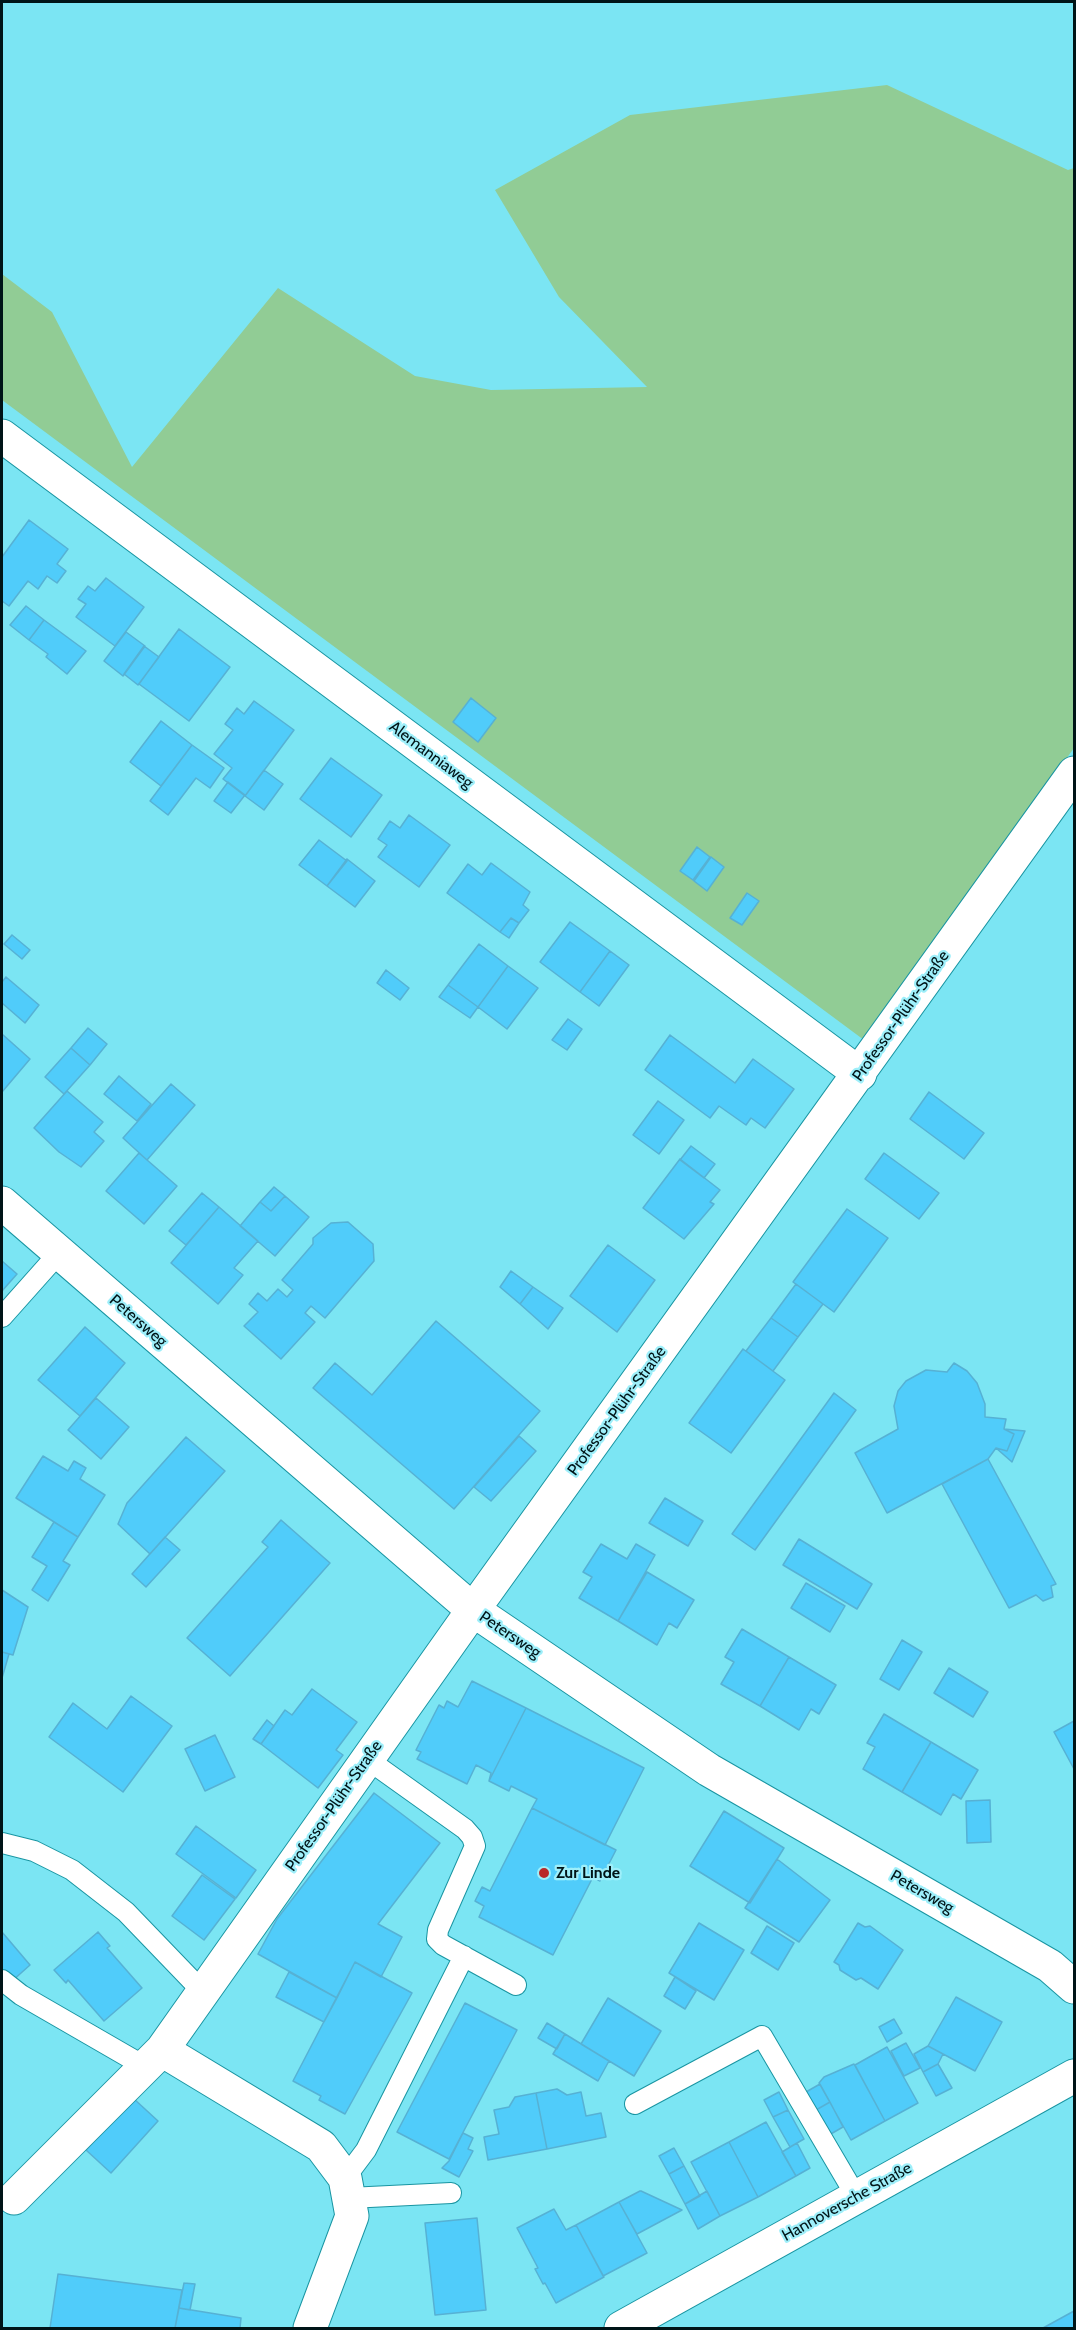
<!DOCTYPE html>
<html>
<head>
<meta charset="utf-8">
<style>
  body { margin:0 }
  #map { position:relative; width:1076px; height:2330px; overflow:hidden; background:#7be5f3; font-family:Cabin,sans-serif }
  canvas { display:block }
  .frame { position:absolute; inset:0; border:3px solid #001417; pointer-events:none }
</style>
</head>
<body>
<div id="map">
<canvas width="1076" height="2330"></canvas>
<div class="frame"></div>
</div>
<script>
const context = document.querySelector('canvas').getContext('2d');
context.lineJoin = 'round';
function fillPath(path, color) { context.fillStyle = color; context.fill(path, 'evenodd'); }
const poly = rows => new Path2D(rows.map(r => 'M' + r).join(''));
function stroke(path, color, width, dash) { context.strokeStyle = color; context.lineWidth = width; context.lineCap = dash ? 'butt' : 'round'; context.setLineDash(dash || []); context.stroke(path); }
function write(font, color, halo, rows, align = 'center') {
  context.font = font + ' Cabin,sans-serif'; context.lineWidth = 4.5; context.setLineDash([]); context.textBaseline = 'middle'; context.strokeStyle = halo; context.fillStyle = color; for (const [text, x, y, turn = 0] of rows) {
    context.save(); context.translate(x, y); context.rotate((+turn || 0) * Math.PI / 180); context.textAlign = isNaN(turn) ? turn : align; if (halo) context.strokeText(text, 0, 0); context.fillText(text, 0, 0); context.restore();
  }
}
fillPath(poly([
  [887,85,1068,170,1074,168,1074,748,864,1040,2,400,2,274,52,312,132,467,278,288,415,376,491,390,647,387,559,297,495,190,630,115]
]), '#91cc95');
const building = poly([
  [29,520,68,549,57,564,66,571,57,583,47,576,38,589,28,581,9,606,2,601,2,557,29,520],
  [106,578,144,607,115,646,76,617,86,604,78,599,88,586,95,591,106,578],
  [26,606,44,620,29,640,10,625,26,606],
  [44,620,86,651,67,674,46,657,48,654,29,640,44,620],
  [179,629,230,667,189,721,139,684,179,629],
  [126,632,145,646,123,676,104,661,126,632],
  [144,646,159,657,138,685,124,674,144,646],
  [471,698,496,718,478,742,453,722,471,698],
  [254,701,294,730,245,796,223,779,232,768,214,754,233,730,225,724,237,708,244,714,254,701],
  [161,721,192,745,161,786,130,762,161,721],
  [192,745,224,768,210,788,196,778,168,815,150,801,192,745],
  [331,758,382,795,351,837,300,799,331,758],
  [264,770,283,784,264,810,245,796,264,770],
  [228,782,245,795,231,813,214,801,228,782],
  [409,815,450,845,419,887,378,857,387,845,378,839,390,821,400,828,409,815],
  [319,840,347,861,327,886,299,865,319,840],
  [697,847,710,857,693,880,680,871,697,847],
  [711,857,724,867,707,891,694,881,711,857],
  [347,859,375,881,355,907,327,886,347,859],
  [491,863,530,892,523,905,529,910,519,923,511,918,500,932,447,893,468,864,482,875,491,863],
  [747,893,759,901,742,925,730,918,747,893],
  [511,918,519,923,509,938,500,932,511,918],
  [570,922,610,951,580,992,540,962,570,922],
  [12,935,30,950,22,959,4,944,12,935],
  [479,944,508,966,478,1007,448,985,479,944],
  [610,951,629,965,599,1006,580,992,610,951],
  [508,966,538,988,507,1029,478,1007,508,966],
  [386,970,409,988,400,1000,377,983,386,970],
  [6,977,39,1005,25,1023,2,1003,2,982,6,977],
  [448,985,478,1007,470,1018,439,997,448,985],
  [568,1019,582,1029,567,1050,552,1040,568,1019],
  [88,1028,107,1044,90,1065,71,1048,88,1028],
  [2,1034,30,1059,2,1092,2,1034],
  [670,1035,735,1083,753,1059,794,1089,765,1128,751,1118,746,1125,719,1106,710,1118,645,1070,670,1035],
  [71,1048,90,1065,64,1094,45,1077,71,1048],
  [119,1076,151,1104,137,1121,104,1094,119,1076],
  [171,1084,195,1105,147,1160,123,1138,171,1084],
  [67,1091,103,1122,94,1132,104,1141,81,1167,59,1152,34,1128,67,1091],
  [929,1092,984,1133,964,1159,910,1119,929,1092],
  [658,1101,684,1120,659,1154,633,1135,658,1101],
  [691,1146,715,1164,704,1178,680,1160,691,1146],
  [139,1153,177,1186,144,1224,106,1191,139,1153],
  [884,1153,939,1193,919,1219,865,1179,884,1153],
  [680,1159,720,1190,710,1202,714,1204,684,1239,643,1208,680,1159],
  [274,1187,285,1196,271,1211,260,1202,274,1187],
  [202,1193,219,1207,186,1245,169,1231,202,1193],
  [285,1196,309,1217,275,1256,240,1226,260,1202,271,1211,285,1196],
  [219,1207,258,1241,234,1268,243,1275,218,1304,171,1263,219,1207],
  [847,1209,888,1238,834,1312,793,1282,847,1209],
  [348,1222,373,1244,374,1261,325,1318,311,1306,305,1313,315,1322,281,1359,244,1326,258,1312,249,1304,258,1293,267,1301,278,1289,287,1297,293,1290,282,1280,313,1244,313,1238,331,1223,348,1222],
  [608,1245,655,1280,617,1332,570,1296,608,1245],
  [2,1261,17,1274,2,1291,2,1261],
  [511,1271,533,1287,520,1304,500,1287,511,1271],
  [796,1284,823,1304,798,1337,771,1318,796,1284],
  [533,1287,563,1308,548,1329,520,1304,533,1287],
  [771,1318,798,1337,773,1371,746,1351,771,1318],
  [436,1321,540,1411,454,1509,313,1388,335,1363,372,1395,436,1321],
  [85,1327,125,1363,80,1416,38,1380,85,1327],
  [743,1349,785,1380,731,1453,689,1423,743,1349],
  [954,1363,967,1371,977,1383,985,1404,985,1417,1006,1419,1004,1429,1014,1434,1007,1451,996,1448,988,1459,887,1513,855,1453,898,1429,894,1406,898,1391,906,1381,926,1370,947,1372,954,1363],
  [834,1393,856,1410,755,1550,732,1534,834,1393],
  [96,1398,129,1427,101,1459,68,1430,96,1398],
  [1004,1429,1025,1431,1012,1462,996,1448,1007,1451,1014,1434,1004,1429],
  [519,1436,536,1451,491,1501,474,1487,519,1436],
  [186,1437,225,1471,150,1554,118,1524,127,1503,186,1437],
  [43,1456,68,1471,74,1461,86,1468,80,1479,105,1495,78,1537,16,1498,43,1456],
  [988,1459,1056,1584,1051,1586,1053,1597,1043,1601,1036,1595,1009,1608,942,1484,988,1459],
  [665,1498,703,1521,688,1546,649,1523,665,1498],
  [281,1520,330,1563,230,1676,187,1638,268,1547,262,1542,281,1520],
  [54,1522,78,1537,63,1561,70,1565,48,1601,32,1590,47,1566,32,1557,54,1522],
  [165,1537,180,1550,146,1587,132,1574,165,1537],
  [799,1539,872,1584,857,1609,783,1565,799,1539],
  [601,1544,627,1559,636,1544,655,1555,618,1621,579,1598,592,1577,583,1572,601,1544],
  [647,1572,694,1600,677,1628,669,1623,657,1645,618,1621,647,1572],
  [806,1583,845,1606,830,1632,791,1608,806,1583],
  [2,1590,28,1607,13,1655,2,1652,2,1590],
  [742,1629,789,1657,760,1706,721,1684,734,1662,725,1657,742,1629],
  [902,1640,922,1652,899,1690,880,1679,902,1640],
  [2,1652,9,1654,2,1678,2,1652],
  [789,1657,836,1685,819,1714,811,1709,799,1730,760,1706,789,1657],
  [949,1668,988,1692,973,1717,934,1693,949,1668],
  [472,1681,526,1708,489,1781,491,1773,476,1765,467,1784,417,1759,421,1752,416,1750,439,1705,444,1708,447,1701,458,1707,472,1681],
  [312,1689,357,1722,336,1750,343,1755,318,1788,261,1744,285,1710,292,1715,312,1689],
  [131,1696,172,1726,123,1792,49,1737,73,1703,107,1729,131,1696],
  [526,1708,644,1768,605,1845,532,1808,537,1799,511,1786,509,1791,489,1781,526,1708],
  [884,1714,931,1742,902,1792,863,1769,875,1747,867,1743,884,1714],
  [267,1720,274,1726,261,1744,253,1739,267,1720],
  [1074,1721,1074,1769,1054,1732,1074,1721],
  [215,1735,235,1777,205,1791,185,1749,215,1735],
  [931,1742,978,1770,961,1799,953,1794,941,1815,902,1792,931,1742],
  [374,1793,440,1843,378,1924,402,1937,381,1977,355,1962,337,1998,258,1954,277,1919,374,1793],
  [990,1800,991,1842,967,1843,966,1801,990,1800],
  [532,1808,616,1850,600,1881,593,1877,553,1955,479,1917,484,1906,475,1901,482,1887,490,1891,532,1808],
  [724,1811,784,1848,750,1903,690,1866,724,1811],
  [196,1826,256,1870,236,1898,176,1854,196,1826],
  [777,1859,830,1900,799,1942,745,1908,777,1859],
  [202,1875,235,1899,204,1940,172,1916,202,1875],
  [699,1923,744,1950,714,2000,669,1973,699,1923],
  [858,1923,865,1927,870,1926,903,1950,878,1989,861,1978,856,1980,840,1970,839,1965,834,1962,858,1923],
  [767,1926,794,1943,778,1970,751,1953,767,1926],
  [2,1932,30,1965,11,1982,2,1971,2,1932],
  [98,1932,110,1946,107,1948,142,1988,104,2021,68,1980,66,1983,54,1970,98,1932],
  [355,1962,412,1993,345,2114,319,2100,321,2096,293,2081,355,1962],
  [289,1972,337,1998,324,2022,276,1997,289,1972],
  [675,1977,696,1991,685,2009,664,1996,675,1977],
  [956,1997,1002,2022,975,2071,928,2046,956,1997],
  [608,1998,661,2031,634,2076,581,2044,608,1998],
  [465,2003,517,2030,449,2159,397,2132,465,2003],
  [894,2019,902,2033,887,2042,879,2027,894,2019],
  [547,2023,565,2034,557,2049,538,2038,547,2023],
  [565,2034,609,2061,598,2081,553,2054,565,2034],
  [906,2043,920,2068,904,2076,891,2051,906,2043],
  [928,2046,943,2054,938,2064,923,2072,914,2054,928,2046],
  [887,2047,918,2103,885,2121,855,2065,887,2047],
  [854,2064,885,2121,851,2140,819,2083,824,2077,854,2064],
  [938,2064,952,2088,936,2096,923,2072,938,2064],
  [820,2084,830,2102,816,2110,806,2092,820,2084],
  [557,2089,567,2095,581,2092,586,2116,601,2113,606,2137,547,2149,536,2093,557,2089],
  [779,2092,788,2110,773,2117,764,2100,779,2092],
  [536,2093,547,2149,488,2160,484,2137,499,2134,494,2110,509,2107,515,2097,536,2093],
  [133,2098,158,2121,111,2173,86,2150,133,2098],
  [830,2102,843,2127,829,2135,816,2110,830,2102],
  [788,2110,804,2139,790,2147,773,2117,788,2110],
  [766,2122,796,2176,758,2197,729,2142,766,2122],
  [463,2133,473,2138,468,2149,473,2151,459,2177,442,2168,449,2161,463,2133],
  [729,2142,758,2197,720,2216,691,2162,729,2142],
  [797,2143,810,2168,796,2176,782,2152,797,2143],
  [674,2148,684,2166,669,2174,659,2156,674,2148],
  [684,2166,700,2196,685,2204,669,2174,684,2166],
  [640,2191,641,2191,682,2210,637,2234,619,2202,640,2191],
  [707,2191,720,2216,698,2229,685,2204,707,2191],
  [619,2202,647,2253,603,2276,576,2225,619,2202],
  [554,2209,566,2230,576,2225,604,2277,556,2303,545,2283,543,2284,535,2269,538,2268,517,2228,554,2209],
  [477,2218,486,2310,435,2315,425,2223,477,2218],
  [58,2274,182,2290,175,2328,50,2328,58,2274],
  [184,2283,195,2284,190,2310,179,2308,184,2283],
  [179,2308,241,2318,240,2328,175,2328,179,2308],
  [1074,2311,1074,2328,1043,2328,1074,2311]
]);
fillPath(building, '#50ccfa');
stroke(building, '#56b1d4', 1.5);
const service = poly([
  [2,1317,59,1253],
  [367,1759,465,1829,472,1837,475,1846,438,1930,437,1939,443,1945,516,1985],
  [2,1843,34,1851,72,1870,126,1912,203,1992],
  [2,1980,21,1995,144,2066],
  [635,2104,762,2036,856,2196],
  [345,2178,366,2150,464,1956],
  [349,2198,451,2193]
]);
const minor = poly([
  [2,436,860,1074],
  [2,1203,473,1610,709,1770,1050,1966,1074,1987],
  [162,2050,321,2146,345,2178,352,2216,310,2328],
  [14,2198,162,2050,473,1610,1074,773]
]);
const tertiary = poly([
  [621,2328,1074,2076]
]);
stroke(service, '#1995a2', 22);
stroke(minor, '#1995a2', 35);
stroke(tertiary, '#1995a2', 35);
stroke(service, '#fff', 20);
stroke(minor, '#fff', 33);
stroke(tertiary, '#fff', 33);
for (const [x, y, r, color] of [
  [544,1873,6,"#b92929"]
]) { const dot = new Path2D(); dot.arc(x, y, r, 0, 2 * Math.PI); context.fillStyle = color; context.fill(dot); stroke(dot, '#9eeffa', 2); }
write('16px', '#001417', '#9eeffa', [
  ["Alemanniaweg",431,755,37],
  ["Professor-Plühr-Straße",901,1016,-55],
  ["Petersweg",138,1321,41],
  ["Professor-Plühr-Straße",617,1411,-54],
  ["Petersweg",510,1635,34],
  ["Professor-Plühr-Straße",334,1806,-55],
  ["Petersweg",922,1892,30],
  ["Hannoversche Straße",847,2202,-29]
]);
write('bold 16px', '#001417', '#9eeffa', [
  ["Zur Linde",556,1873]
], 'left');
</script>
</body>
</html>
